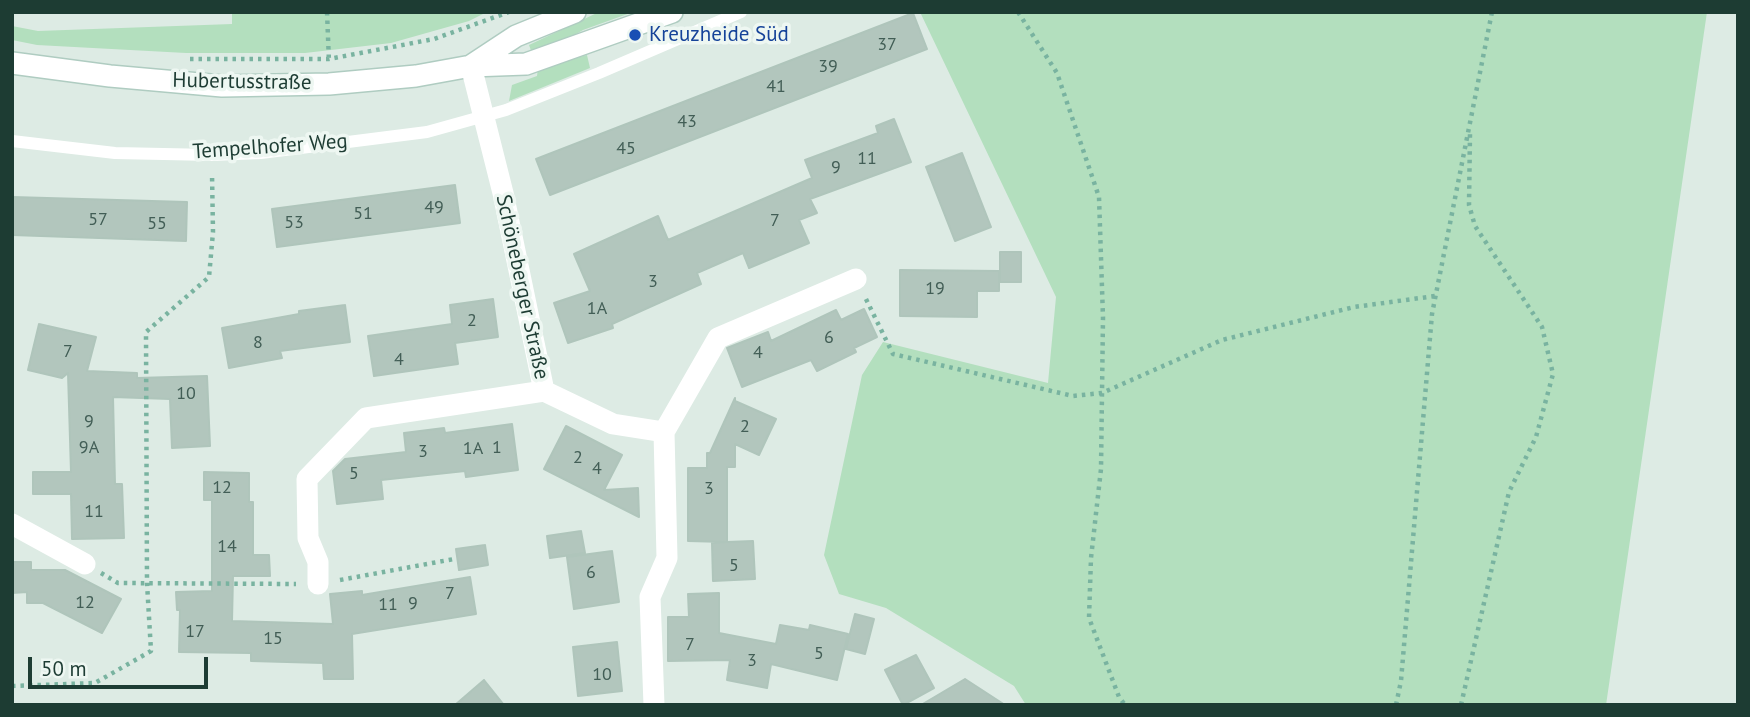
<!DOCTYPE html>
<html>
<head>
<meta charset="utf-8">
<style>
  body { margin:0 }
  #map { position:relative; width:1750px; height:717px; overflow:hidden; background:#ddebe4; font-family:"PT Sans",sans-serif }
  canvas { display:block }
  .frame { position:absolute; inset:0; border:14px solid #1d3c33; pointer-events:none }
  .scale { position:absolute; left:28px; top:657px; width:180px; height:32px; box-sizing:border-box; border:4px solid #1d3c33; border-top:0; padding-left:9px; font-size:21px; line-height:24px; white-space:nowrap; color:#1d3c33; -webkit-text-stroke:5px #eef7f2; paint-order:stroke }
</style>
</head>
<body>
<div id="map">
<canvas width="1750" height="717"></canvas>
<div class="frame"></div>
<div class="scale">50 m</div>
</div>
<script>
const context = document.querySelector('canvas').getContext('2d');
context.lineJoin = 'round';
function fillPath(path, color) { context.fillStyle = color; context.fill(path, 'evenodd'); }
const poly = rows => new Path2D(rows.map(r => 'M' + r).join(''));
function stroke(path, color, width, dash) { context.strokeStyle = color; context.lineWidth = width; context.lineCap = dash ? 'butt' : 'round'; context.setLineDash(dash || []); context.stroke(path); }
function write(font, color, halo, rows, align = 'center') {
  context.font = font + ' "PT Sans",sans-serif'; context.lineWidth = 7; context.setLineDash([]); context.textBaseline = 'middle'; context.strokeStyle = halo; context.fillStyle = color; for (const [text, x, y, turn = 0] of rows) {
    context.save(); context.translate(x, y); context.rotate((+turn || 0) * Math.PI / 180); context.textAlign = isNaN(turn) ? turn : align; if (halo) context.strokeText(text, 0, 0); context.fillText(text, 0, 0); context.restore();
  }
}
fillPath(poly([
  [232,12,487,12,469,21,391,43,305,53,186,53,37,45,12,40,12,26,38,31,232,24],
  [599,12,633,12,583,30,552,48,533,56,529,45],
  [920,12,1707,12,1606,705,1026,705,1014,686,886,608,839,594,824,555,862,375,883,342,1048,383,1056,297],
  [587,55,590,68,509,101,512,85,537,76,538,68]
]), '#b3dfbe');
const building = poly([
  [913,13,927,49,550,195,536,159,913,13],
  [894,119,911,162,810,199,817,213,799,220,809,243,749,268,743,253,697,273,701,284,612,324,613,328,568,343,554,303,590,291,574,254,658,216,668,240,812,178,805,160,878,133,876,126,894,119],
  [962,153,991,227,955,241,926,167,962,153],
  [455,185,460,223,277,247,272,209,455,185],
  [12,197,187,202,186,241,12,235,12,197],
  [1000,252,1021,252,1021,282,1000,282,1000,252],
  [900,270,999,271,999,291,977,291,977,317,900,316,900,270],
  [493,299,498,337,455,343,458,364,374,376,368,336,452,324,450,305,493,299],
  [345,305,350,342,280,351,282,358,229,368,222,328,299,314,299,311,345,305],
  [864,309,877,337,854,348,856,352,817,371,811,360,742,387,727,348,768,332,771,341,836,310,841,320,864,309],
  [39,324,96,337,87,371,137,373,137,378,207,376,210,446,172,448,170,399,113,397,115,484,122,484,124,538,72,539,71,494,33,494,33,472,71,472,68,373,62,378,28,370,39,324],
  [735,398,735,401,776,419,759,455,735,444,735,467,727,467,727,542,753,541,755,579,713,581,712,543,726,542,688,541,688,468,707,468,707,453,710,453,735,398],
  [512,424,518,470,466,477,465,471,381,480,383,499,337,504,333,471,345,459,406,452,404,433,444,428,445,433,512,424],
  [566,426,622,455,604,490,638,488,639,517,544,469,566,426],
  [204,472,249,473,249,502,253,502,253,555,269,555,270,576,233,576,232,621,333,624,330,594,362,591,362,595,470,577,476,614,352,634,353,679,324,679,323,663,251,661,251,653,179,652,180,610,177,610,176,592,212,591,212,500,204,500,204,472],
  [581,531,585,553,550,558,547,536,581,531],
  [485,545,488,565,459,570,456,549,485,545],
  [612,551,619,602,574,609,567,557,612,551],
  [12,562,31,562,31,570,65,570,121,599,102,633,43,603,27,603,27,592,12,593,12,562],
  [719,593,719,633,776,644,780,625,809,630,810,625,848,634,837,680,771,664,767,688,727,680,730,660,668,661,668,617,689,617,688,594,719,593],
  [855,614,874,619,865,654,846,649,855,614],
  [617,642,622,691,578,696,573,647,617,642],
  [916,655,934,688,903,705,885,670,916,655],
  [965,679,1005,705,921,705,965,679],
  [484,680,504,705,455,705,484,680]
]);
fillPath(building, '#b2c6bd');
stroke(building, '#afc5bb', 2);
const secondary = poly([
  [12,63,110,76,222,86,329,84,416,76,471,66,526,64,672,12],
  [472,65,516,36,575,12]
]);
stroke(secondary, '#afccc1', 24);
stroke(poly([
  [327,12,329,62],
  [1018,12,1057,73,1099,197,1103,318,1101,469,1091,558,1089,618,1119,697,1125,705],
  [190,59,329,59,434,39,509,12],
  [866,299,893,354,1073,396,1102,393,1222,340,1354,307,1435,296],
  [101,573,118,583,296,584],
  [340,580,454,559],
  [12,686,95,683,151,651,147,583,146,332,209,277,213,232,212,173],
  [1396,705,1401,681,1432,314,1492,12],
  [1461,705,1509,492,1536,437,1553,374,1542,327,1475,226,1469,205,1470,133]
]), '#79b3a0', 4.5, [3.5, 5]);
stroke(poly([
  [12,141,115,153,212,155,261,153,427,132,506,110,599,73,741,12]
]), '#fff', 12);
stroke(poly([
  [471,66,503,193,544,391,613,424,664,432],
  [664,432,718,338,856,279],
  [12,524,85,564],
  [318,584,318,562,308,538,307,479,366,418,544,391],
  [654,705,650,597,667,558,664,432]
]), '#fff', 21);
stroke(secondary, '#fff', 21);
for (const [x, y, r, color] of [
  [635,35,7,"#1a4fb4"]
]) { const dot = new Path2D(); dot.arc(x, y, r, 0, 2 * Math.PI); context.fillStyle = color; context.fill(dot); stroke(dot, '#eef7f2', 2.5); }
write('18px', '#425e56', null, [
  ["37",887,45],
  ["39",828,67],
  ["41",776,87],
  ["43",687,122],
  ["45",626,149],
  ["11",867,159],
  ["9",836,168],
  ["49",434,208],
  ["51",363,214],
  ["57",98,220],
  ["7",775,221],
  ["53",294,223],
  ["55",157,224],
  ["3",653,282],
  ["19",935,289],
  ["1A",597,309],
  ["2",472,321],
  ["6",829,338],
  ["8",258,343],
  ["7",68,352],
  ["4",758,353],
  ["4",399,360],
  ["10",186,394],
  ["9",89,422],
  ["2",745,427],
  ["9A",89,448],
  ["1",497,448],
  ["1A",473,449],
  ["3",423,452],
  ["2",578,458],
  ["4",597,469],
  ["5",354,474],
  ["12",222,488],
  ["3",709,489],
  ["11",94,512],
  ["14",227,547],
  ["5",734,566],
  ["6",591,573],
  ["7",450,594],
  ["12",85,603],
  ["9",413,604],
  ["11",388,605],
  ["17",195,632],
  ["15",273,639],
  ["7",690,645],
  ["5",819,654],
  ["3",752,661],
  ["10",602,675]
]);
write('21px', '#164399', '#eef7f2', [
  ["Kreuzheide Süd",649,35]
], 'left');
write('21px', '#1d3c33', '#eef7f2', [
  ["Hubertusstraße",242,82,1],
  ["Tempelhofer Weg",270,147,-4],
  ["Schöneberger Straße",522,287,78]
]);
</script>
</body>
</html>
